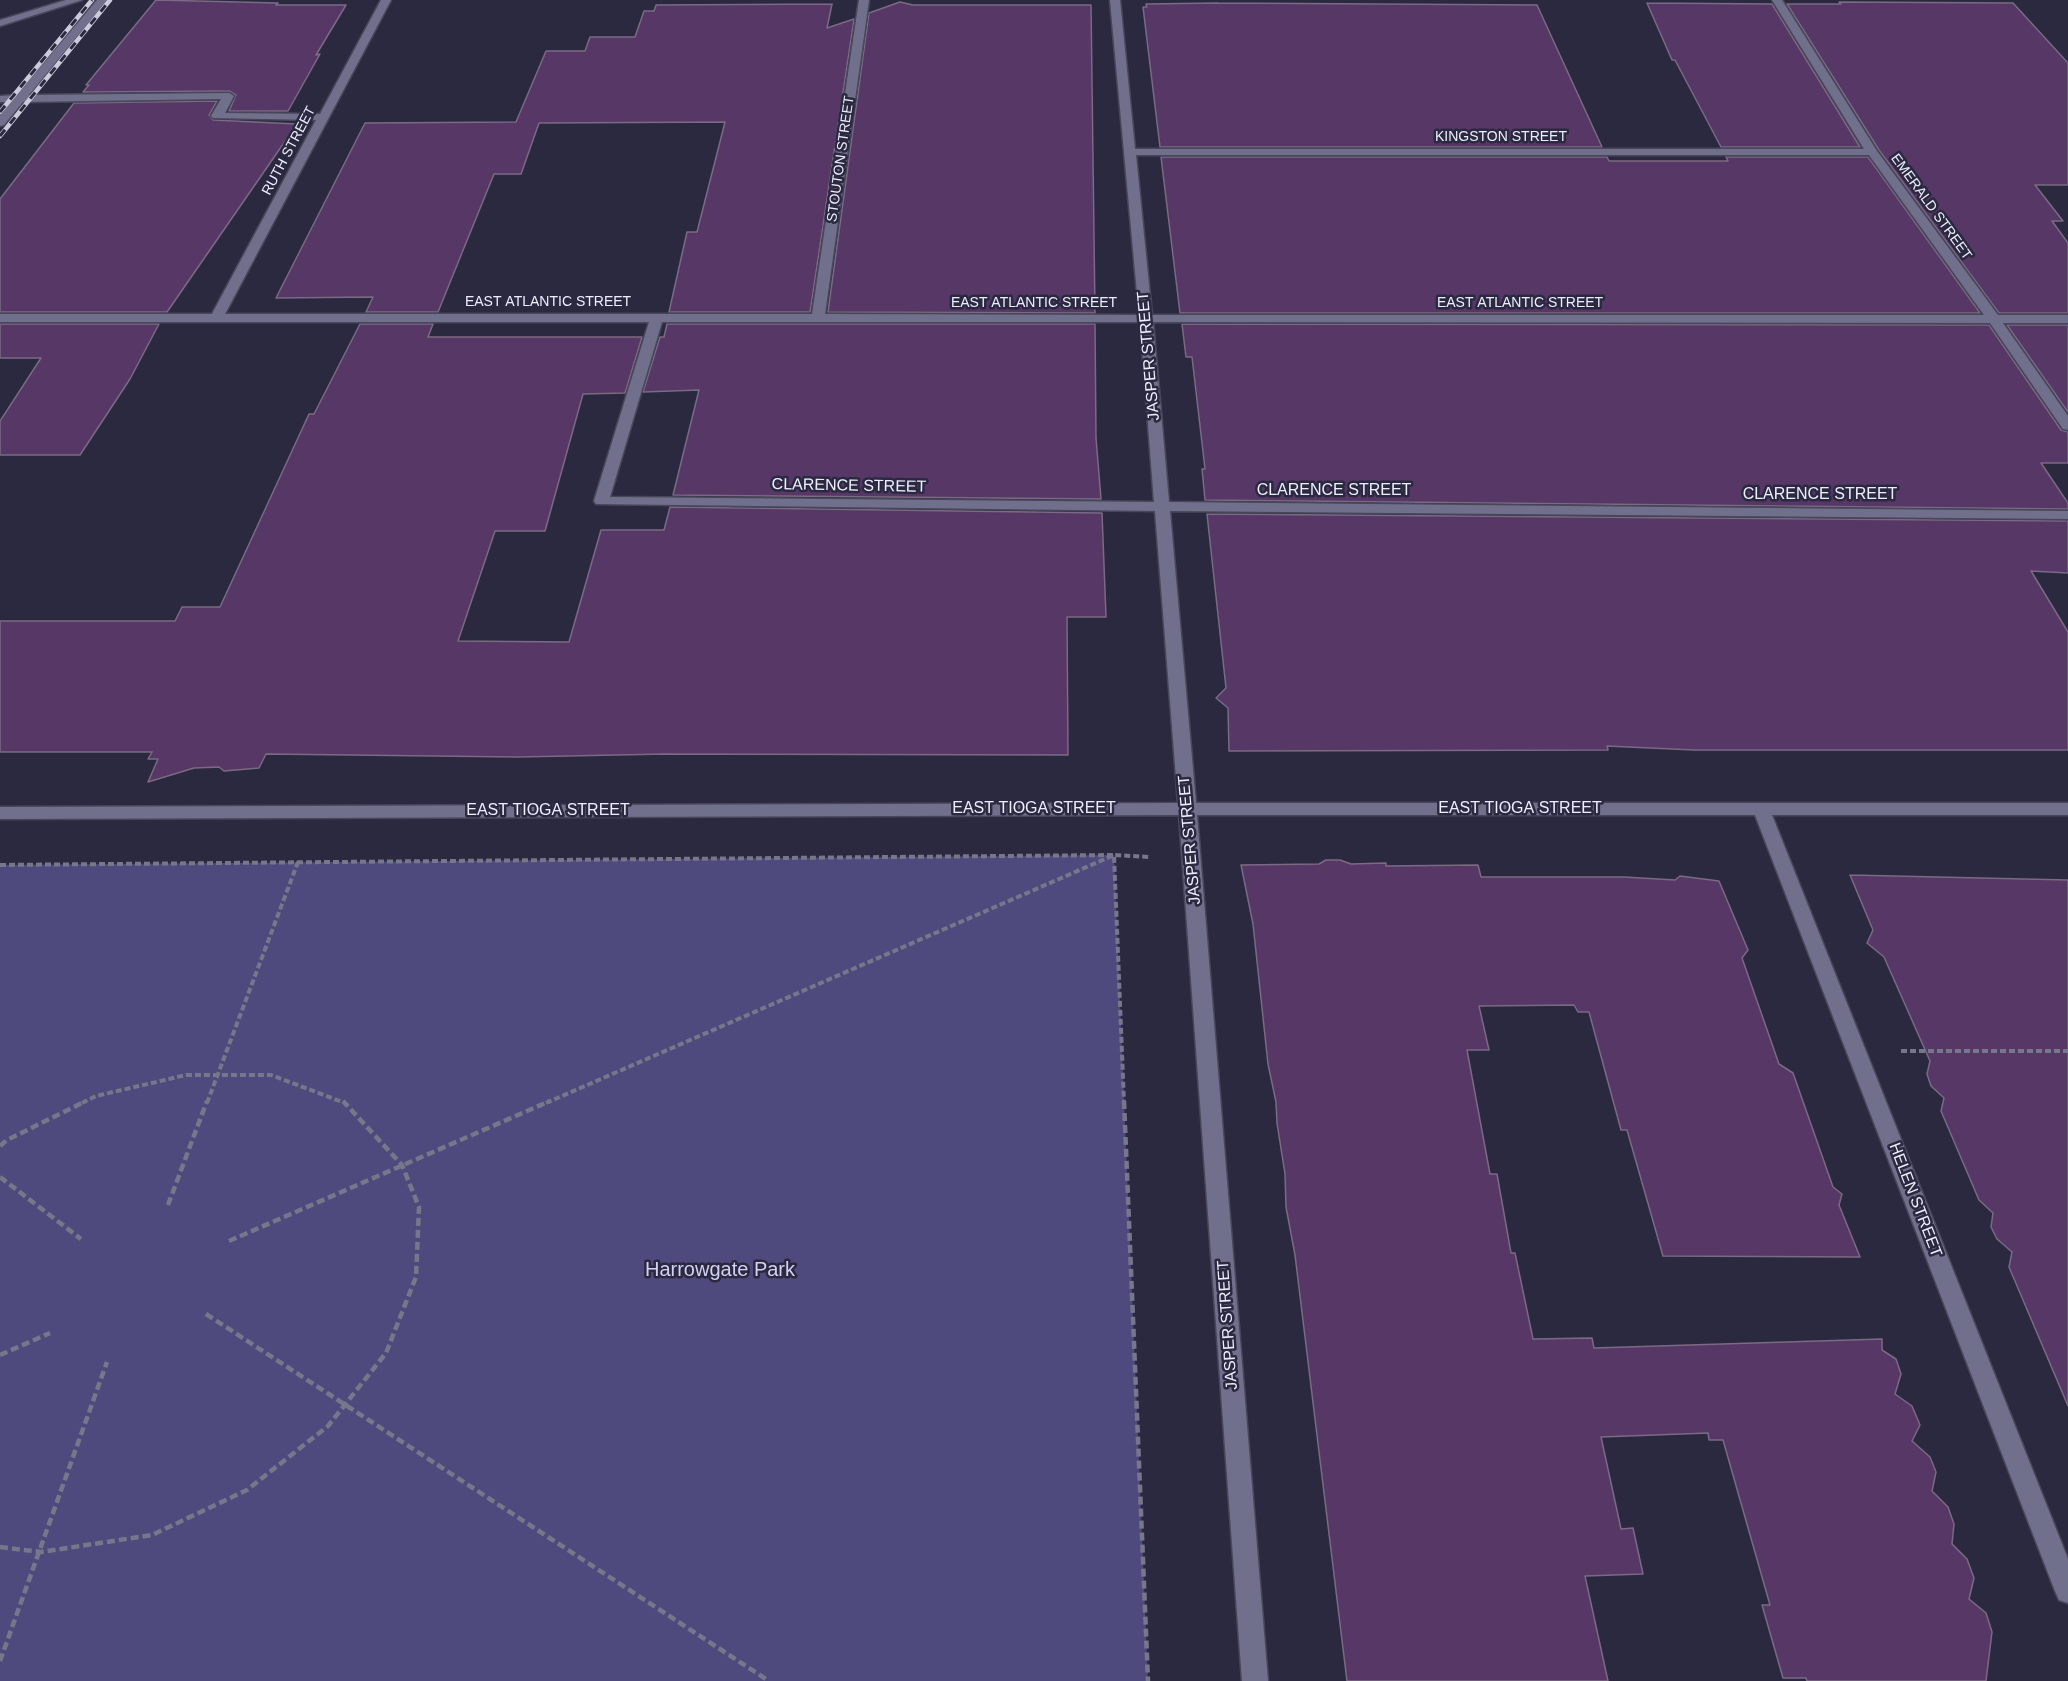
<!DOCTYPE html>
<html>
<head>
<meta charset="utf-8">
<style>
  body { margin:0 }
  canvas { display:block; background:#2a2940 }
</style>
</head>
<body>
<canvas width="2068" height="1681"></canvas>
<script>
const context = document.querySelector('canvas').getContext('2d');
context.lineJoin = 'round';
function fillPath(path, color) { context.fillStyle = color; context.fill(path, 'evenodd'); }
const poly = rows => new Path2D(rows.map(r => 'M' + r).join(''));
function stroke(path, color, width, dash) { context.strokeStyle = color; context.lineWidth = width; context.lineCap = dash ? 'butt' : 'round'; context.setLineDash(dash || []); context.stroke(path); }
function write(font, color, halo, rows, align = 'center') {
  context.font = font + ' Arial,sans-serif'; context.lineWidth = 5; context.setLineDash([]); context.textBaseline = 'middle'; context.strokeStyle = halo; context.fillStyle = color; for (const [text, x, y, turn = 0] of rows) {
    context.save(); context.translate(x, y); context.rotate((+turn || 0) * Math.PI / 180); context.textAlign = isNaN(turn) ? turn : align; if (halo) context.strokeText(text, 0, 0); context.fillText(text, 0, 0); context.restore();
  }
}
fillPath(poly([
  [1114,855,1148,1681,0,1681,0,865]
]), '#4e4a7d');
const building = poly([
  [156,0,278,3,276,5,346,5,316,55,320,54,288,111,229,111,236,95,229,91,83,92,89,85,86,85,156,0],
  [900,2,913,5,1091,5,1095,313,828,312,869,13,900,2],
  [1839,2,2013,3,2068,63,2068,185,2035,185,2063,221,2052,221,2068,243,2068,313,1999,313,1879,150,1787,4,1841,4,1839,2],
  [1218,3,1537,5,1602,147,1160,147,1143,7,1147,7,1146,4,1218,3],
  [1647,3,1772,4,1860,147,1721,147,1675,60,1672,60,1647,3],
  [832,4,827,28,854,19,810,312,669,312,687,232,697,232,725,122,539,123,521,174,494,174,438,312,366,312,373,297,276,298,365,123,516,122,546,51,585,51,590,37,635,37,644,11,654,11,656,5,832,4],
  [217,101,209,115,213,120,297,124,167,312,0,312,0,199,74,103,217,101],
  [1161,157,1607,157,1609,161,1728,161,1726,157,1868,157,1980,313,1180,313,1161,157],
  [0,324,159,324,130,379,80,455,0,455,0,421,41,358,0,358,0,324],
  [360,324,433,324,428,337,642,337,625,393,583,394,545,531,495,531,458,641,569,642,601,530,664,530,670,507,1102,513,1106,617,1067,617,1068,755,665,754,518,757,266,754,259,768,224,771,219,767,194,768,148,782,158,759,148,759,152,752,0,752,0,621,175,621,182,607,220,607,309,414,314,414,360,324],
  [667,324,1095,324,1096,438,1101,499,673,495,699,390,643,392,660,337,664,337,667,324],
  [1182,324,1989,325,2061,430,2068,432,2068,463,2041,463,2068,503,2068,509,1205,500,1202,469,1205,469,1192,357,1186,357,1182,324],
  [2007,325,2068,325,2068,412,2007,325],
  [1207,514,2068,521,2068,573,2031,571,2068,632,2068,750,1694,750,1607,746,1608,750,1229,751,1228,708,1216,698,1226,688,1207,514],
  [1326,860,1340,860,1351,864,1386,863,1386,866,1478,865,1481,877,1624,877,1675,880,1680,876,1719,881,1748,950,1742,958,1779,1064,1793,1073,1833,1187,1842,1194,1839,1205,1860,1257,1663,1256,1627,1130,1621,1130,1589,1012,1578,1012,1574,1005,1479,1006,1489,1050,1467,1050,1490,1174,1497,1174,1511,1253,1515,1253,1533,1339,1592,1338,1594,1348,1882,1339,1882,1350,1896,1359,1901,1374,1895,1394,1912,1406,1920,1425,1912,1441,1930,1457,1936,1472,1932,1491,1948,1507,1954,1524,1952,1544,1967,1559,1974,1578,1969,1599,1986,1613,1992,1632,1986,1681,1807,1681,1806,1678,1783,1678,1762,1605,1770,1605,1723,1440,1709,1440,1708,1433,1601,1437,1621,1529,1633,1528,1643,1574,1585,1576,1608,1681,1347,1681,1295,1255,1286,1207,1285,1174,1277,1123,1276,1102,1268,1064,1253,924,1241,865,1319,864,1326,860],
  [1850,875,2068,880,2068,1406,2009,1267,2012,1252,1997,1239,1991,1227,1993,1213,1979,1200,1941,1111,1944,1098,1931,1086,1927,1074,1930,1061,1884,957,1867,943,1873,930,1850,875]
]);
fillPath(building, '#573766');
stroke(building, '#7b6a83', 1.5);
const minor = poly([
  [66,0,82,0,0,26,0,20,66,0],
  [97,0,107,0,29,95,229,93,234,96,225,113,320,114,381,0,391,0,225,314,812,314,859,0,869,0,825,314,1139,315,1110,0,1120,0,1135,149,1864,149,1772,0,1782,0,1877,151,1998,315,2068,315,2068,323,2003,323,2068,416,2068,430,2063,429,1990,323,1153,322,1169,502,2068,511,2068,519,1170,511,1196,803,2068,803,2068,815,1772,815,2068,1559,2068,1603,2059,1600,2055,1591,1755,815,1197,815,1268,1681,1242,1681,1179,815,0,819,0,807,1178,803,1155,511,596,504,594,501,649,322,0,322,0,314,212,314,316,120,213,118,211,116,221,99,23,102,4,125,0,126,0,116,11,102,0,102,0,96,17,95,97,0],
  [1136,155,1869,155,1984,315,1152,315,1136,155],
  [662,322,1140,322,1154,502,610,497,662,322]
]);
stroke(minor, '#47465a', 3);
stroke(poly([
  [0,865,1114,855,1124,1103],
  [1901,1051,2068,1051],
  [82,1103,96,1096,186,1075,271,1075,345,1103],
  [207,1103,298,862],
  [546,1103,1114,855,1149,857]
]), '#77778b', 4, [6, 3]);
stroke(poly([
  [1124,1101,1148,1681],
  [0,1146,7,1140,86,1101],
  [0,1177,81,1239],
  [168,1205,207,1101],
  [229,1241,550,1101],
  [206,1314,769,1681],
  [0,1355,50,1333],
  [0,1547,41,1552,152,1535,247,1490,328,1426,386,1353,416,1277,419,1207,402,1165,343,1101],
  [0,1661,107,1362]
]), '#77778b', 4.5, [8, 4]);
fillPath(minor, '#71708c');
const rail = poly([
  [0,112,92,0],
  [0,136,110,0]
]);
stroke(rail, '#cbcbdd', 4.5);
stroke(rail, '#2a2940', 3, [8]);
write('14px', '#ecedfd', '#2a2940', [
  ["KINGSTON STREET",1501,137],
  ["RUTH STREET",289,151,-62],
  ["STOUTON STREET",841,159,-82],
  ["EMERALD STREET",1931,207,54],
  ["EAST ATLANTIC STREET",548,302],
  ["EAST ATLANTIC STREET",1034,303],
  ["EAST ATLANTIC STREET",1520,303]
]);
write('16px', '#ecedfd', '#2a2940', [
  ["JASPER STREET",1149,356,-95],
  ["CLARENCE STREET",849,486,1],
  ["CLARENCE STREET",1334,491],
  ["CLARENCE STREET",1820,495],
  ["EAST TIOGA STREET",1034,809],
  ["EAST TIOGA STREET",1520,809],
  ["EAST TIOGA STREET",548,811],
  ["JASPER STREET",1190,840,-95],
  ["HELEN STREET",1915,1200,69],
  ["JASPER STREET",1228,1325,-94]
]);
write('20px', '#d1d1f3', '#2a2940', [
  ["Harrowgate Park",720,1270]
]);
</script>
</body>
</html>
